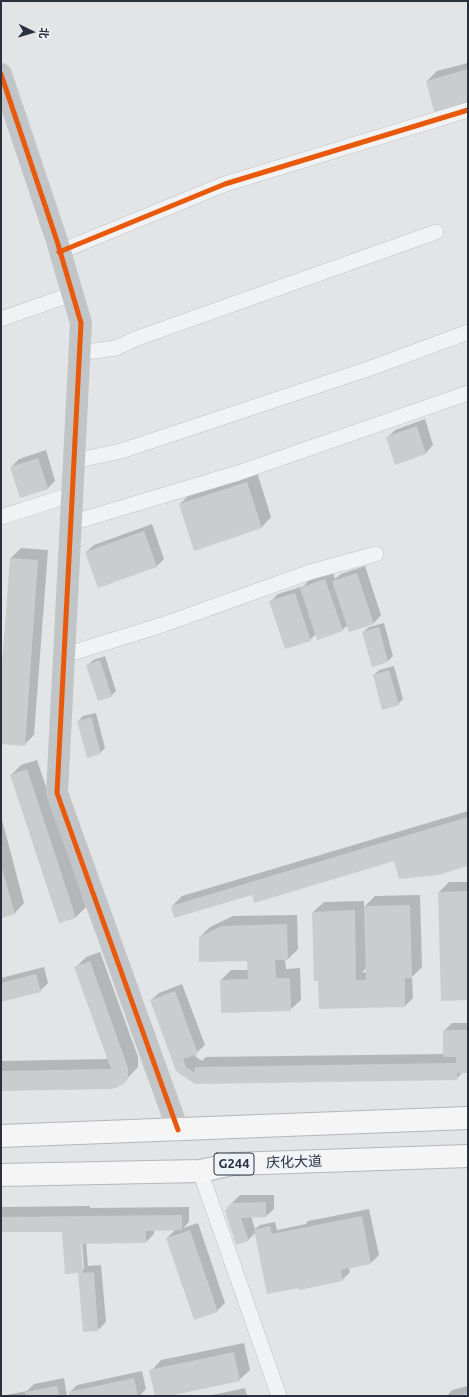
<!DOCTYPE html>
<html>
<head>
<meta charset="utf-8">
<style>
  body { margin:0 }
  #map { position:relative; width:469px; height:1397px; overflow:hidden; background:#e2e4e6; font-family:Ubuntu,"Noto Sans SC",sans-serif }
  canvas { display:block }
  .frame { position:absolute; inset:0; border:2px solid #29303f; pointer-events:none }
  .north { position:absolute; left:12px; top:12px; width:40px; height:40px; -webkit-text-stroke:3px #eff2f6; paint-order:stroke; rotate:95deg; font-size:11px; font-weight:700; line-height:16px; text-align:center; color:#29303f }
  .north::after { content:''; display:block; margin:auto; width:14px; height:18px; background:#29303f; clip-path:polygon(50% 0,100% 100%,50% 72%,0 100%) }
</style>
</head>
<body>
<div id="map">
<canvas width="469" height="1397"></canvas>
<div class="frame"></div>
<div class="north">北</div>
</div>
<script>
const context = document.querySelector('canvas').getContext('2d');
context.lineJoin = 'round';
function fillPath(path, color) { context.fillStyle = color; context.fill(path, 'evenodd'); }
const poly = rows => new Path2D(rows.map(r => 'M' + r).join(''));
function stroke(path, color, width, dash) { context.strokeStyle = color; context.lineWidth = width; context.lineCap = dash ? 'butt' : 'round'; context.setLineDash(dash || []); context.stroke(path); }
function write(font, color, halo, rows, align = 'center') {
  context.font = font + ' Ubuntu,"Noto Sans SC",sans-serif'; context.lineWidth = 4; context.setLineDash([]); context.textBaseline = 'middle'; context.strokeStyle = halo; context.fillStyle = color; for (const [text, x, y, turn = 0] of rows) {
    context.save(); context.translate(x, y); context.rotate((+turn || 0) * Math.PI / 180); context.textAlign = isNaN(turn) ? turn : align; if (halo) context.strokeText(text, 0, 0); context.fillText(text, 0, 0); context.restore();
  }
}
fillPath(poly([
  [468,63,468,105,427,81,437,71],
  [425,419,433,445,426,453,396,463,387,438,395,430],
  [46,450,55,481,48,488,11,467,19,459],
  [257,472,271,517,261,528,180,504,190,494],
  [152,524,164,559,157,566,86,552,94,545],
  [21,548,48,550,34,735,24,745,1,743,1,691,11,558],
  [365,566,381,615,374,623,350,631,348,625,342,630,316,634,310,640,270,602,278,594,304,586,308,581,333,572,335,579,341,574],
  [384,623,393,656,388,661,363,632,369,627],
  [105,656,116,691,111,696,88,665,93,660],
  [394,666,403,699,398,704,374,675,379,670],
  [96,713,105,748,100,753,78,721,83,716],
  [37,760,86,907,76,917,60,922,11,775,21,765],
  [468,811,468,865,397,859,252,894,172,906,182,896],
  [1,816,24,903,14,914,1,917],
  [449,882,468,882,468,999,439,892],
  [420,895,422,967,412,977,413,998,405,1006,320,1008,313,912,324,902,364,901,364,907,375,896],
  [366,968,367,972,362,973],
  [297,915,298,949,288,959,285,959,286,969,300,968,301,1000,290,1010,221,980,231,970,248,970,248,960,200,937,210,927,233,916],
  [100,952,138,1057,138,1067,121,1085,1,1090,1,1061,109,1059,76,967,86,957],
  [44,967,48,983,40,991,1,1001,1,978],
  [182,984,205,1045,195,1054,196,1057,202,1061,206,1057,444,1054,444,1031,452,1023,468,1023,468,1072,463,1072,456,1079,195,1083,176,1070,151,1000,159,993],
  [240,1195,274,1195,274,1209,266,1216,251,1216,255,1229,260,1225,275,1222,277,1230,306,1224,308,1221,369,1209,379,1255,371,1263,349,1268,350,1272,342,1280,255,1233,248,1240,232,1203],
  [90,1206,90,1208,189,1207,189,1222,183,1228,198,1223,225,1303,217,1311,167,1238,176,1229,154,1230,154,1234,146,1242,86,1243,88,1266,101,1265,106,1322,98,1330,79,1272,63,1231,1,1231,1,1207],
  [80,1241,82,1241,84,1269,82,1269],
  [244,1343,250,1370,239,1380,164,1396,156,1396,151,1371,161,1360],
  [142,1371,146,1389,139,1396,70,1396,70,1392,77,1385],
  [64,1378,67,1396,1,1396,27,1391,34,1384],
  [468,1386,468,1396,447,1396,452,1390],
  [245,1388,247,1396,208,1396]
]), '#0003');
fillPath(poly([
  [468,69,468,106,435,115,426,81],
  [417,426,426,454,395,465,386,437],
  [38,458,48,489,20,498,10,467],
  [247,482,262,528,194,551,179,504],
  [144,531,157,567,98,588,85,552],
  [10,558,38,560,25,746,1,744,1,677],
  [357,573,374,624,349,632,332,581],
  [325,579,343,631,317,640,300,588],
  [295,593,311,641,285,649,269,601],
  [379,627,388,662,372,667,362,632],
  [100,660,112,697,98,701,86,665],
  [389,670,399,705,382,710,373,675],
  [91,717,101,754,87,758,77,721],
  [27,769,76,918,59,923,10,775],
  [468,817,468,866,438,875,399,879,394,861,254,903,252,895,174,918,171,906],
  [1,864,15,914,1,918],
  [468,891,468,1000,441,1001,438,892],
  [410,905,412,978,405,978,405,1007,319,1009,318,981,314,981,312,912,355,910,356,980,366,980,364,906],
  [287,924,288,960,275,960,276,978,290,978,291,1011,221,1013,220,980,248,979,247,961,199,962,199,937,222,926],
  [90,961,128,1068,128,1078,125,1083,116,1088,111,1089,1,1091,1,1071,111,1069,74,967],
  [36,974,41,992,1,1002,1,983],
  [175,991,198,1054,183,1059,186,1067,195,1073,195,1067,456,1063,456,1057,443,1057,443,1030,468,1030,468,1073,457,1073,457,1080,195,1084,176,1071,150,1000],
  [266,1202,266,1217,241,1218,249,1241,236,1245,225,1211,231,1203],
  [182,1215,182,1230,146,1231,146,1243,81,1244,83,1273,94,1272,98,1331,83,1332,78,1273,65,1274,62,1232,1,1232,1,1217],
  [362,1216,371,1264,341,1270,343,1281,299,1290,298,1288,267,1294,254,1230,270,1226,272,1234],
  [190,1230,218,1312,194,1320,166,1238],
  [234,1352,240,1381,169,1396,155,1396,149,1370],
  [134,1378,138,1396,69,1396,69,1392],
  [57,1386,59,1396,26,1396,25,1392],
  [468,1393,468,1396,458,1396]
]), '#caccce');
const street = poly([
  [59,252,225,184,468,110],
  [1,319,72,294],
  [79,353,116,348,135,339,436,232],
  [74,461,121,451,371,368,468,332],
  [1,517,73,494],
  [71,523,238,473,468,393],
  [65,655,162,625,310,572,376,554],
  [200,1171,279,1396]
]);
const highway = poly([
  [1,1136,468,1118],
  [1,1175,200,1171,233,1164,468,1156]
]);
stroke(street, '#c0c2c4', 16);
stroke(highway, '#b4b7bb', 24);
stroke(street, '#f1f2f3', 15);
stroke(poly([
  [1,74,57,241,81,323,57,793,178,1130]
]), '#c2c5c8', 22);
stroke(highway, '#f5f5f6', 22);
stroke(poly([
  [1,74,57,241,81,323,57,793,178,1130],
  [59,252,225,184,468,110]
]), '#e8590c', 5);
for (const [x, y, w] of [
  [234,1164,40]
]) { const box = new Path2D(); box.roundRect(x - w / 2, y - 11, w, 22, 3); context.fillStyle = '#eff2f6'; context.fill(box); stroke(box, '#29303f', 1); }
write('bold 13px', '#29303f', null, [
  ["G244",234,1164]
]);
write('14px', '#29303f', '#eff2f6', [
  ["庆化大道",294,1162,-2]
]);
</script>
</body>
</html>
